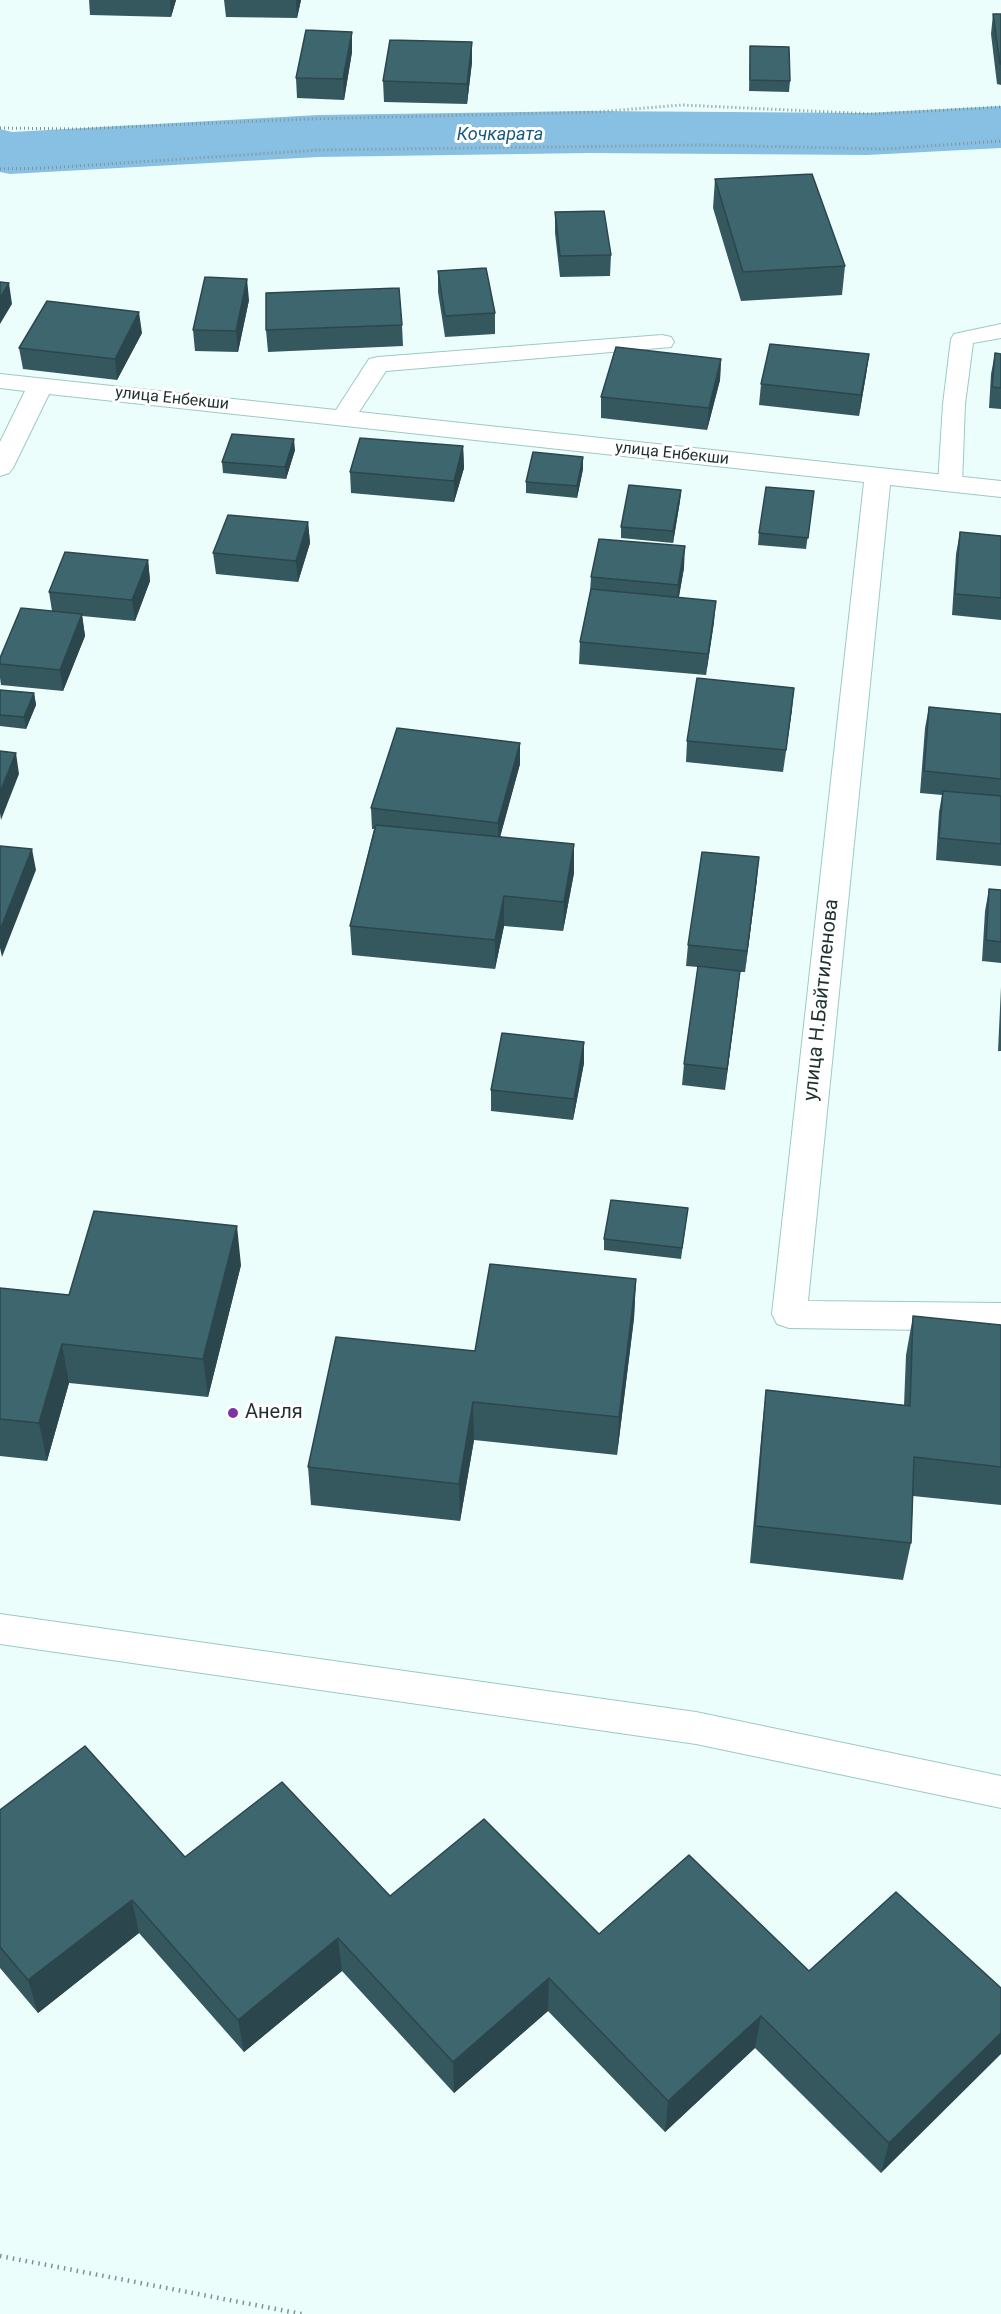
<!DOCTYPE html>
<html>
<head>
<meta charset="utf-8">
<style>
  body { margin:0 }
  canvas { display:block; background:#ecfefb }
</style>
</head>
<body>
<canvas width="1001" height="2314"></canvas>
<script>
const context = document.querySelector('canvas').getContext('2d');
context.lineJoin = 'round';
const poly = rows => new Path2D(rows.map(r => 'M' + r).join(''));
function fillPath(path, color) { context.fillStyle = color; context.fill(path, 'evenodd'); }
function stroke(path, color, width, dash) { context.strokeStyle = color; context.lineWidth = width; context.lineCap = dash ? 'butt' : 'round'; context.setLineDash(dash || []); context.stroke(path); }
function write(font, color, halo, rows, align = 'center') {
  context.font = font + ' Roboto,sans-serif'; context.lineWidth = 6; context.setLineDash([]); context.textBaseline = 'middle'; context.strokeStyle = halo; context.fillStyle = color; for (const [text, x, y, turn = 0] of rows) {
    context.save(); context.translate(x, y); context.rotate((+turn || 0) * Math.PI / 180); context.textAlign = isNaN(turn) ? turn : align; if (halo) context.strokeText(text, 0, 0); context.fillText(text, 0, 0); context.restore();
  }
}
fillPath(poly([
  [1001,106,1001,148,867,155,589,153,318,157,10,174,0,172,0,129,12,132,318,115,589,111,867,113,1001,106]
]), '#88c0e4');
const lane = poly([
  [1001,324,1001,338,973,343,965,404,962,484,958,489,950,491,942,489,938,484,943,404,951,339,954,334,1001,324],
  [0,1614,696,1712,1001,1776,1001,1808,696,1744,0,1644,0,1614]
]);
const street = poly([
  [662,335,671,337,674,342,671,347,386,371,359,412,1001,481,1001,497,890,485,808,1301,1001,1303,1001,1331,789,1328,777,1324,772,1314,864,482,49,394,13,468,9,473,0,476,0,442,25,391,0,388,0,374,336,410,369,359,378,357,662,335]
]);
stroke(lane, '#9dc9c3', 2);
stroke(street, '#9dc9c3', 2);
stroke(poly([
  [0,128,78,129,308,119,596,112,682,105,874,114,1001,107],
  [0,169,47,168,318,150,705,145,885,149,1001,141]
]), '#819390', 3, [1, 3]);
stroke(poly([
  [0,2256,302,2314]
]), '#819390', 4.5, [1.5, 5]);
fillPath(lane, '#fff');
fillPath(street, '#fff');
fillPath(poly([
  [89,0,176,0,171,17,90,15],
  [224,0,301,0,297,18,226,17],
  [993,14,1001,14,1001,85,997,84,991,34],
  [750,46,790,81,789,92,749,91],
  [352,52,344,100,297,98,296,78],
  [472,62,467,104,384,102,383,81],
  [715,179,845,266,842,295,741,301,713,208],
  [555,212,611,255,610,276,560,277,555,233],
  [438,271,495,313,495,334,445,337,438,292],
  [249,300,238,352,195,351,193,330],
  [402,325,403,346,268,352,266,330],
  [142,333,117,380,23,369,19,348],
  [995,353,1001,354,1001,409,989,408,991,374],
  [869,354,866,375,859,416,759,405,761,384],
  [721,359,720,380,707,430,601,418,601,397],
  [463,446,464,468,454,502,351,493,350,472],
  [295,450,286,479,223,473,222,462],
  [583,469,577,498,526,493,526,482],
  [681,490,680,501,673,543,621,538,621,527],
  [814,491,806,549,758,545,759,533],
  [308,522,310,543,298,582,216,574,213,553],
  [960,532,1001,536,1001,620,952,615,956,554],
  [148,560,150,581,135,621,82,616,85,636,63,691,1,685,0,678,0,658,52,611,49,592],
  [684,568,679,597,714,622,706,675,579,664,580,642,590,592,591,577],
  [0,690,34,693,36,705,26,729,0,726],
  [929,707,1001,714,1001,866,936,860,939,812,942,795,920,793,925,728],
  [792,709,783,772,686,762,687,741],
  [520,764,500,836,574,873,563,931,504,926,495,969,352,955,350,926,374,829,372,829,371,808],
  [757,879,745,972,740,972,725,1090,682,1085,684,1064,698,967,686,966,688,945],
  [989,889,1001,890,1001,963,982,961,985,911],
  [1001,987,1001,1051,998,1051],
  [584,1042,584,1063,573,1120,491,1111,491,1090],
  [688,1208,681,1259,604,1250,604,1239],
  [241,1265,208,1397,69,1383,47,1461,0,1456,0,1288,69,1295],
  [636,1279,634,1318,617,1455,474,1440,460,1521,311,1505,308,1467,475,1351],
  [913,1316,1001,1325,1001,1505,913,1496,911,1543,903,1580,750,1563,762,1428,766,1390,904,1405,906,1355],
  [0,1810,185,1857,599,1934,809,1971,1001,1988,881,2173,755,2048,665,2132,548,2011,454,2093,342,1971,244,2052,139,1933,38,2013,0,1968]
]), '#35585f');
fillPath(poly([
  [170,0,176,0,171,17],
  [296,0,301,0,297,18],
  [352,32,352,52,344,100,343,79],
  [472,42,472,62,467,104,467,84],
  [247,279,249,300,238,352,236,331],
  [9,283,12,304,0,324,0,298],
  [139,312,142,333,117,380,115,359],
  [869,354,866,375,859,416,861,395],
  [721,359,720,380,707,430,709,408],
  [294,439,295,450,286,479,285,467],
  [463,446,464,468,454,502,454,481],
  [583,457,583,469,577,498,577,486],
  [681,490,680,501,673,543,673,531],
  [308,522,310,543,298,582,296,561],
  [685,546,684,568,677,606,678,585],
  [148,560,150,581,135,621,132,600],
  [716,601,714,622,706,675,708,654],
  [82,614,85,636,63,691,60,670],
  [794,688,792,709,783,772,786,750],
  [34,693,36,705,26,729,24,717],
  [520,743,520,764,498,845,498,823],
  [16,753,19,774,1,820,0,813,0,792],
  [574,844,574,873,563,931,564,902],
  [32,849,36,870,2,957,0,948,0,930],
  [759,857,757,879,745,972,747,951],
  [504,896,504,926,495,969,495,940],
  [740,971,738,992,725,1090,727,1069],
  [584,1042,584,1063,573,1120,574,1099],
  [237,1226,241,1265,208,1397,203,1359],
  [636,1279,634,1318,617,1455,619,1417],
  [62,1344,69,1383,47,1461,39,1423],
  [473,1402,474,1440,460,1521,459,1484],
  [132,1900,139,1933,38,2013,28,1980],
  [338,1938,342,1971,244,2052,238,2020],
  [549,1978,548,2011,454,2093,453,2062],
  [761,2016,755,2048,665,2132,668,2101],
  [1001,2033,1001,2054,881,2173,889,2143]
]), '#2b474d');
const building = poly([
  [993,14,1001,14,1001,64,1000,64,993,14],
  [306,30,352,32,343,79,296,78,306,30],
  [390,40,472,42,467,84,383,81,390,40],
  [750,46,789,47,790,81,750,80,750,46],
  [812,174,845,266,743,272,715,179,812,174],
  [604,211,611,255,560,256,555,212,604,211],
  [486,268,495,313,445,316,438,271,486,268],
  [205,277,247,279,236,331,193,330,205,277],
  [0,282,9,283,0,298,0,282],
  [399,288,402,325,266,330,266,293,399,288],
  [47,301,139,312,115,359,19,348,47,301],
  [770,344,869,354,861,395,761,384,770,344],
  [616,347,721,359,709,408,601,397,616,347],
  [995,353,1001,354,1001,388,992,387,995,353],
  [232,434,294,439,285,467,222,462,232,434],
  [360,438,463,446,454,481,350,472,360,438],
  [533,452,583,457,577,486,526,482,533,452],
  [629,485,681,490,673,531,621,527,629,485],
  [766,487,814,491,808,538,759,533,766,487],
  [228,515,308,522,296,561,213,553,228,515],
  [960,532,1001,536,1001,598,955,594,960,532],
  [599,539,685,546,678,585,591,577,599,539],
  [65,552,148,560,132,600,49,592,65,552],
  [591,589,716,601,708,654,580,642,591,589],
  [21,608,82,614,60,670,0,664,0,658,21,608],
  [697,678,794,688,786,750,687,741,697,678],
  [0,690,34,693,24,717,0,715,0,690],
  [929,707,1001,714,1001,779,924,771,929,707],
  [397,728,520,743,498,823,371,808,397,728],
  [0,751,16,753,0,792,0,751],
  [943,791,1001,796,1001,844,939,838,943,791],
  [376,825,574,844,564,902,504,896,495,940,350,926,376,825],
  [0,846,32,849,0,930,0,846],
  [702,852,759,857,747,951,688,945,702,852],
  [989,889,1001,890,1001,942,986,940,989,889],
  [698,966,740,971,727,1069,684,1064,698,966],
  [502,1033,584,1042,574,1099,491,1090,502,1033],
  [611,1200,688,1208,682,1248,604,1239,611,1200],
  [94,1211,237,1226,203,1359,62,1344,39,1423,0,1419,0,1288,69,1295,94,1211],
  [490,1264,636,1279,619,1417,473,1402,459,1484,308,1467,336,1337,475,1351,490,1264],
  [913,1316,1001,1325,1001,1467,914,1457,911,1543,755,1526,766,1390,910,1406,913,1316],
  [85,1746,185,1857,282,1782,390,1896,484,1819,599,1934,689,1855,809,1971,896,1892,1001,1988,1001,2033,889,2143,761,2016,668,2101,549,1978,453,2062,338,1938,238,2020,132,1900,28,1980,0,1947,0,1810,85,1746]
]);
fillPath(building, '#3e666e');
stroke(building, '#2b474d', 1.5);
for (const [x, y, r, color] of [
  [233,1413,6,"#7e33a5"]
]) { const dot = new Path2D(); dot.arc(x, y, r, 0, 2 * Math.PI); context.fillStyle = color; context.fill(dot); stroke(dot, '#fff', 2); }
write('16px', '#1f312f', '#fff', [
  ["улица Енбекши",172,399,6],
  ["улица Енбекши",672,454,6]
]);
write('italic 18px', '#16597c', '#fff', [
  ["Кочкарата",500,135]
]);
write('20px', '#1f312f', '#fff', [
  ["улица Н.Байтиленова",822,1000,-84]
]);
write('20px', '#1f312f', '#fff', [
  ["Анеля",245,1413]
], 'left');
</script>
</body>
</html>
